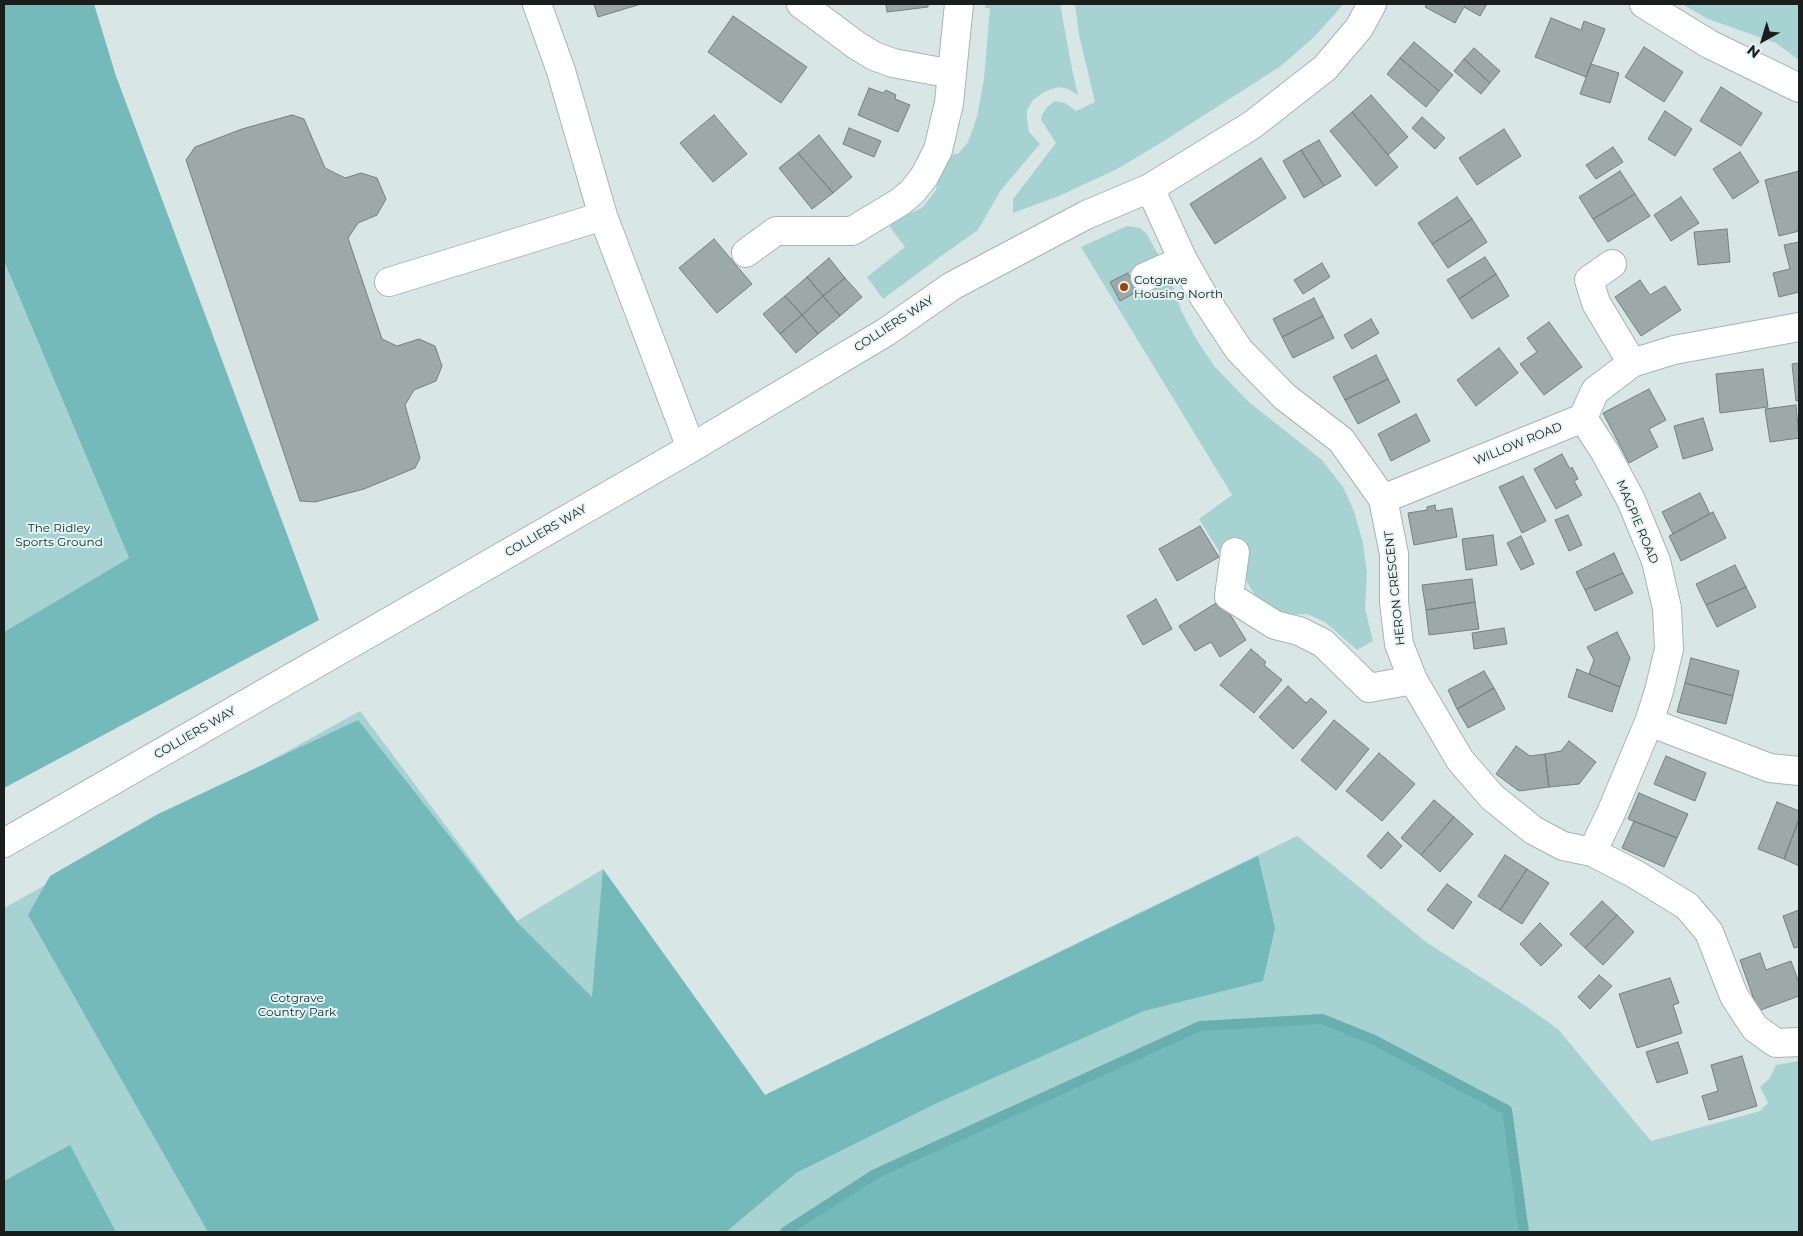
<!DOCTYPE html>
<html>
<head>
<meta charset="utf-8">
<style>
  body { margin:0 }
  #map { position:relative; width:1803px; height:1236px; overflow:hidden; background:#d9e6e6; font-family:Montserrat,sans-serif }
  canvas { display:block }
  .frame { position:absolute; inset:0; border:5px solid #191e1d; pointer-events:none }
  .north { position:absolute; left:1738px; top:15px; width:50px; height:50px; -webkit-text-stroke:4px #e6f3f3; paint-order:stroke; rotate:219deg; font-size:14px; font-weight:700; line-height:20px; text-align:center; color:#191e1d }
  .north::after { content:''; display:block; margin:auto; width:18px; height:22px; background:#191e1d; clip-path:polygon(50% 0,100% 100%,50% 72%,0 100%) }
</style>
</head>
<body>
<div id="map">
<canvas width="1803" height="1236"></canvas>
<div class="frame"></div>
<div class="north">N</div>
</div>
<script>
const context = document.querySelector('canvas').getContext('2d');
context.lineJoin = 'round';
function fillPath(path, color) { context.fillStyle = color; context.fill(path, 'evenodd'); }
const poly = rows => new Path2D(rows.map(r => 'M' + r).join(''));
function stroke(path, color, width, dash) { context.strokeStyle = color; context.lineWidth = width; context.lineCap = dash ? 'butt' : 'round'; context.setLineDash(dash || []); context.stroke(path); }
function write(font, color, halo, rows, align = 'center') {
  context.font = font + ' Montserrat,sans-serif'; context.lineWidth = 4; context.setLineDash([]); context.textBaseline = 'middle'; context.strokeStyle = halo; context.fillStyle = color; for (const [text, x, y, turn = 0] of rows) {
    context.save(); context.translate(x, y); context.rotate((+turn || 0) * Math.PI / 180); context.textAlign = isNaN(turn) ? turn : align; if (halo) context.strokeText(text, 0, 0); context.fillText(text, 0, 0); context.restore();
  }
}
fillPath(poly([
  [985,4,1060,4,1072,69,1078,95,1068,89,1058,87,1044,92,1033,100,1027,110,1027,119,1029,132,1040,144,1001,190,978,230,944,254,883,299,867,277,905,247,890,227,894,221,901,217,922,208,936,190,938,178,952,155,959,153,968,142,977,117,984,79,990,8,985,8],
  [1075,4,1344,4,1313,38,1281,66,1159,144,1119,168,1059,196,1013,213,1013,199,1056,143,1041,120,1042,115,1047,107,1055,101,1065,103,1076,111,1095,102,1079,35],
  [1682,4,1799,4,1799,60,1776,43,1708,19],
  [1127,226,1140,228,1146,233,1160,258,1111,282,1119,299,1170,278,1181,310,1195,337,1214,366,1250,403,1322,460,1343,487,1354,511,1363,543,1367,573,1365,608,1373,641,1357,650,1325,622,1307,614,1278,615,1256,597,1248,584,1243,571,1222,556,1199,519,1232,495,1081,247],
  [4,261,129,558,4,632],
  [360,711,517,921,603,869,765,1095,1297,836,1426,942,1527,1007,1558,1029,1651,1141,1760,1111,1768,1103,1760,1087,1770,1078,1776,1065,1799,1061,1799,1232,4,1232,4,908]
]), '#a6d3d2');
fillPath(poly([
  [4,4,94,4,116,76,319,620,4,788,4,632,129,558,4,261],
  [358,720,517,922,592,997,603,869,765,1095,1258,856,1275,928,1263,981,1144,1011,937,1103,796,1173,726,1232,208,1232,28,915,50,876,158,814],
  [1322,1019,1405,1054,1507,1110,1524,1232,785,1232,875,1174,1200,1026],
  [70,1145,116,1232,4,1232,4,1181]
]), '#74baba');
stroke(poly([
  [785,1232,875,1174,1200,1026,1322,1019,1374,1040,1507,1110,1524,1232]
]), '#6aafaf', 10);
const building = poly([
  [594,4,641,4,598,17,594,4],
  [886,4,928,4,928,7,887,12,886,4],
  [1427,4,1487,4,1480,16,1464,7,1455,23,1425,7,1427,4],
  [733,16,807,67,781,103,708,52,733,16],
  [1551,18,1581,30,1584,21,1605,29,1586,77,1535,57,1551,18],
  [1414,42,1453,75,1439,91,1400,58,1414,42],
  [1644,47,1683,72,1664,102,1625,77,1644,47],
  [1474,48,1500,71,1490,83,1464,59,1474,48],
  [1400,58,1439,91,1426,107,1387,74,1400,58],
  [1464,59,1490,83,1481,94,1454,71,1464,59],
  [1591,64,1619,73,1610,103,1580,94,1591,64],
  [1721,87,1762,113,1741,146,1700,121,1721,87],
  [869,88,883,93,886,90,896,95,895,99,910,105,898,132,858,115,869,88],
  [1371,95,1408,137,1388,155,1352,112,1371,95],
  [1665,111,1692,129,1675,156,1648,139,1665,111],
  [1352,112,1398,167,1376,186,1330,131,1352,112],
  [292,115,304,119,325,168,345,178,361,173,377,178,386,199,377,215,358,223,348,238,382,339,397,346,419,339,435,346,442,366,436,381,414,390,405,405,420,458,415,468,364,489,315,502,300,501,186,160,195,147,242,129,292,115],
  [714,115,747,154,713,182,680,143,714,115],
  [1422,117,1445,138,1435,149,1412,128,1422,117],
  [849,128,881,141,874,157,843,144,849,128],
  [1504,129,1521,156,1477,185,1459,158,1504,129],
  [819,135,852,177,833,193,798,153,819,135],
  [1319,140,1341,176,1324,186,1301,150,1319,140],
  [1613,147,1623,162,1596,179,1586,165,1613,147],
  [1301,150,1324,186,1304,198,1283,161,1301,150],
  [1740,152,1759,182,1733,199,1713,169,1740,152],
  [798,153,833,193,812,209,779,168,798,153],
  [1261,158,1286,198,1215,244,1190,204,1261,158],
  [1620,171,1635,194,1593,219,1579,197,1620,171],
  [1799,171,1799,231,1779,236,1765,180,1799,171],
  [1635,194,1650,216,1608,242,1593,219,1635,194],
  [1457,197,1472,219,1432,244,1418,223,1457,197],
  [1681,197,1699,223,1671,241,1654,215,1681,197],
  [1472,219,1487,242,1448,268,1432,244,1472,219],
  [1727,229,1730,262,1698,265,1694,232,1727,229],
  [714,239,752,284,717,313,679,268,714,239],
  [1799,242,1799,292,1779,297,1773,273,1790,269,1784,245,1799,242],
  [1485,257,1496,274,1459,299,1447,280,1485,257],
  [829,258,845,278,823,296,807,277,829,258],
  [1322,263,1330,277,1303,294,1294,280,1322,263],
  [1128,273,1138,291,1120,301,1110,282,1128,273],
  [1496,274,1509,296,1472,319,1459,299,1496,274],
  [807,277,823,296,802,315,785,296,807,277],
  [845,278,862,297,840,316,823,296,845,278],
  [1640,280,1650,295,1665,286,1681,310,1641,336,1615,297,1640,280],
  [785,296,802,315,780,334,763,314,785,296],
  [823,296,840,316,818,334,802,315,823,296],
  [1314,298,1323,316,1282,337,1273,319,1314,298],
  [802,315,818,334,796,353,780,334,802,315],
  [1323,316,1334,338,1293,358,1282,337,1323,316],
  [1371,319,1379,333,1352,349,1344,335,1371,319],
  [1549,322,1582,367,1544,395,1520,364,1537,352,1527,338,1549,322],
  [1499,348,1518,373,1476,406,1457,380,1499,348],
  [1376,355,1388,379,1345,400,1333,377,1376,355],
  [1799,363,1799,400,1796,401,1792,364,1799,363],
  [1763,369,1768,407,1720,413,1716,374,1763,369],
  [1388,379,1400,402,1358,424,1345,400,1388,379],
  [1649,389,1666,420,1649,429,1658,447,1629,463,1603,413,1649,389],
  [1796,405,1799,438,1770,442,1765,409,1796,405],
  [1416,414,1430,441,1391,461,1378,434,1416,414],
  [1703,418,1713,450,1683,459,1674,426,1703,418],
  [1562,454,1570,469,1572,467,1578,479,1574,481,1582,495,1556,509,1534,469,1562,454],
  [1523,476,1546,521,1522,533,1499,487,1523,476],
  [1700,493,1710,514,1673,534,1662,512,1700,493],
  [1435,505,1436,511,1452,508,1457,537,1414,545,1408,513,1427,510,1427,507,1435,505],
  [1713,512,1726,538,1681,561,1669,536,1713,512],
  [1568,515,1582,545,1569,551,1555,520,1568,515],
  [1200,526,1219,557,1177,581,1159,549,1200,526],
  [1493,535,1497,565,1466,570,1462,539,1493,535],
  [1521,536,1534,564,1521,570,1507,543,1521,536],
  [1614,553,1623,573,1585,590,1576,572,1614,553],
  [1735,565,1746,587,1706,605,1696,584,1735,565],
  [1623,573,1633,593,1595,611,1585,590,1623,573],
  [1472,579,1475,602,1426,610,1422,585,1472,579],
  [1746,587,1756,607,1717,627,1706,605,1746,587],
  [1156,599,1172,629,1143,645,1127,616,1156,599],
  [1221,600,1246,640,1220,657,1211,642,1195,651,1179,626,1221,600],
  [1475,602,1479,629,1429,635,1426,610,1475,602],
  [1504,628,1507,644,1474,649,1472,633,1504,628],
  [1617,632,1630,658,1620,687,1589,674,1594,660,1587,647,1617,632],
  [1251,649,1266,662,1264,665,1282,680,1254,713,1220,685,1251,649],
  [1691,658,1739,671,1733,696,1685,683,1691,658],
  [1577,669,1620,687,1612,712,1568,697,1577,669],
  [1484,671,1494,688,1457,709,1448,690,1484,671],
  [1685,683,1733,696,1726,724,1677,712,1685,683],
  [1288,686,1306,703,1311,698,1327,712,1293,749,1259,717,1288,686],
  [1494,688,1505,709,1468,728,1457,709,1494,688],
  [1334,720,1369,749,1336,790,1301,760,1334,720],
  [1569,741,1596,762,1579,784,1549,787,1545,754,1561,751,1569,741],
  [1516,746,1530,756,1545,754,1549,787,1519,791,1496,774,1516,746],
  [1379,753,1415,784,1382,821,1346,791,1379,753],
  [1666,756,1706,773,1695,801,1654,784,1666,756],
  [1639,793,1688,814,1677,838,1628,819,1639,793],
  [1434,800,1454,817,1421,855,1401,838,1434,800],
  [1777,802,1799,811,1799,819,1784,859,1758,849,1777,802],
  [1454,817,1473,834,1440,872,1421,855,1454,817],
  [1799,819,1799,866,1784,859,1799,819],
  [1634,821,1677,838,1664,867,1622,848,1634,821],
  [1388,832,1402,846,1381,869,1367,856,1388,832],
  [1505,855,1527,869,1500,910,1478,896,1505,855],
  [1527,869,1549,883,1522,924,1500,910,1527,869],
  [1447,884,1472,902,1453,929,1427,910,1447,884],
  [1602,901,1617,915,1585,948,1570,934,1602,901],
  [1799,910,1799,947,1794,948,1783,916,1799,910],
  [1617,915,1634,932,1603,965,1585,948,1617,915],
  [1540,923,1562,945,1541,966,1520,944,1540,923],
  [1760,953,1766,970,1791,961,1799,983,1799,996,1758,1011,1740,960,1760,953],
  [1599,975,1612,986,1590,1009,1578,997,1599,975],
  [1670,978,1679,1003,1673,1005,1682,1033,1637,1048,1619,994,1670,978],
  [1678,1042,1688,1073,1657,1083,1646,1052,1678,1042],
  [1742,1056,1757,1106,1709,1120,1702,1096,1718,1091,1711,1065,1742,1056]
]);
fillPath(building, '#9da9a9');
stroke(building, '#748080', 1);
const minor = poly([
  [537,4,561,71,603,216,691,448],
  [801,4,856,45,874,56,893,63,952,74],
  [1644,4,1709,44,1799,88],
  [1150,188,1183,260,1204,297,1239,350,1285,397,1341,440,1383,499,1394,554,1394,602,1399,644,1413,680,1460,760,1492,797,1533,830,1563,846,1592,852,1635,874,1687,906,1709,932,1734,996,1755,1028,1776,1043,1799,1042],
  [746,253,776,231,852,231,900,202,912,192,924,177,938,150,949,103,959,4],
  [1612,264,1589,280,1596,303,1632,363],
  [1145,277,1183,260],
  [389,282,603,216],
  [1583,418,1605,452,1631,500,1656,561,1667,608,1669,649,1659,691,1649,722,1611,813,1592,852],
  [1383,499,1583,418,1595,391,1632,363,1674,350,1799,327],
  [1235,552,1229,596,1275,625,1299,631,1323,643,1369,688,1413,680],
  [1649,722,1770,768,1799,771],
  [4,843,691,448,886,332,952,286,1086,215,1150,188,1252,125,1325,68,1359,28,1372,4]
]);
stroke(minor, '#a7b4b4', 30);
stroke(minor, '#fff', 28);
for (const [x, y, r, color] of [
  [1124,287,5,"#a44300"]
]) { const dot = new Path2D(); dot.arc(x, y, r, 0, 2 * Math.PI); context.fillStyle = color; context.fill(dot); stroke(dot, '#e6f3f3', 2); }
write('12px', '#191e1d', '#e6f3f3', [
  ["Cotgrave",1134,280],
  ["Housing North",1134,294]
], 'left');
write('12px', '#191e1d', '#e6f3f3', [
  ["COLLIERS WAY",894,324,-33],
  ["WILLOW ROAD",1518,444,-22],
  ["MAGPIE ROAD",1637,522,67],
  ["COLLIERS WAY",546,531,-30],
  ["HERON CRESCENT",1395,588,-96],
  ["COLLIERS WAY",195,733,-30]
]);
write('12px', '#0b2f2f', '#e6f3f3', [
  ["The Ridley",59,528],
  ["Sports Ground",59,542],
  ["Cotgrave",297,998],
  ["Country Park",297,1012]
]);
</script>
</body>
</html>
